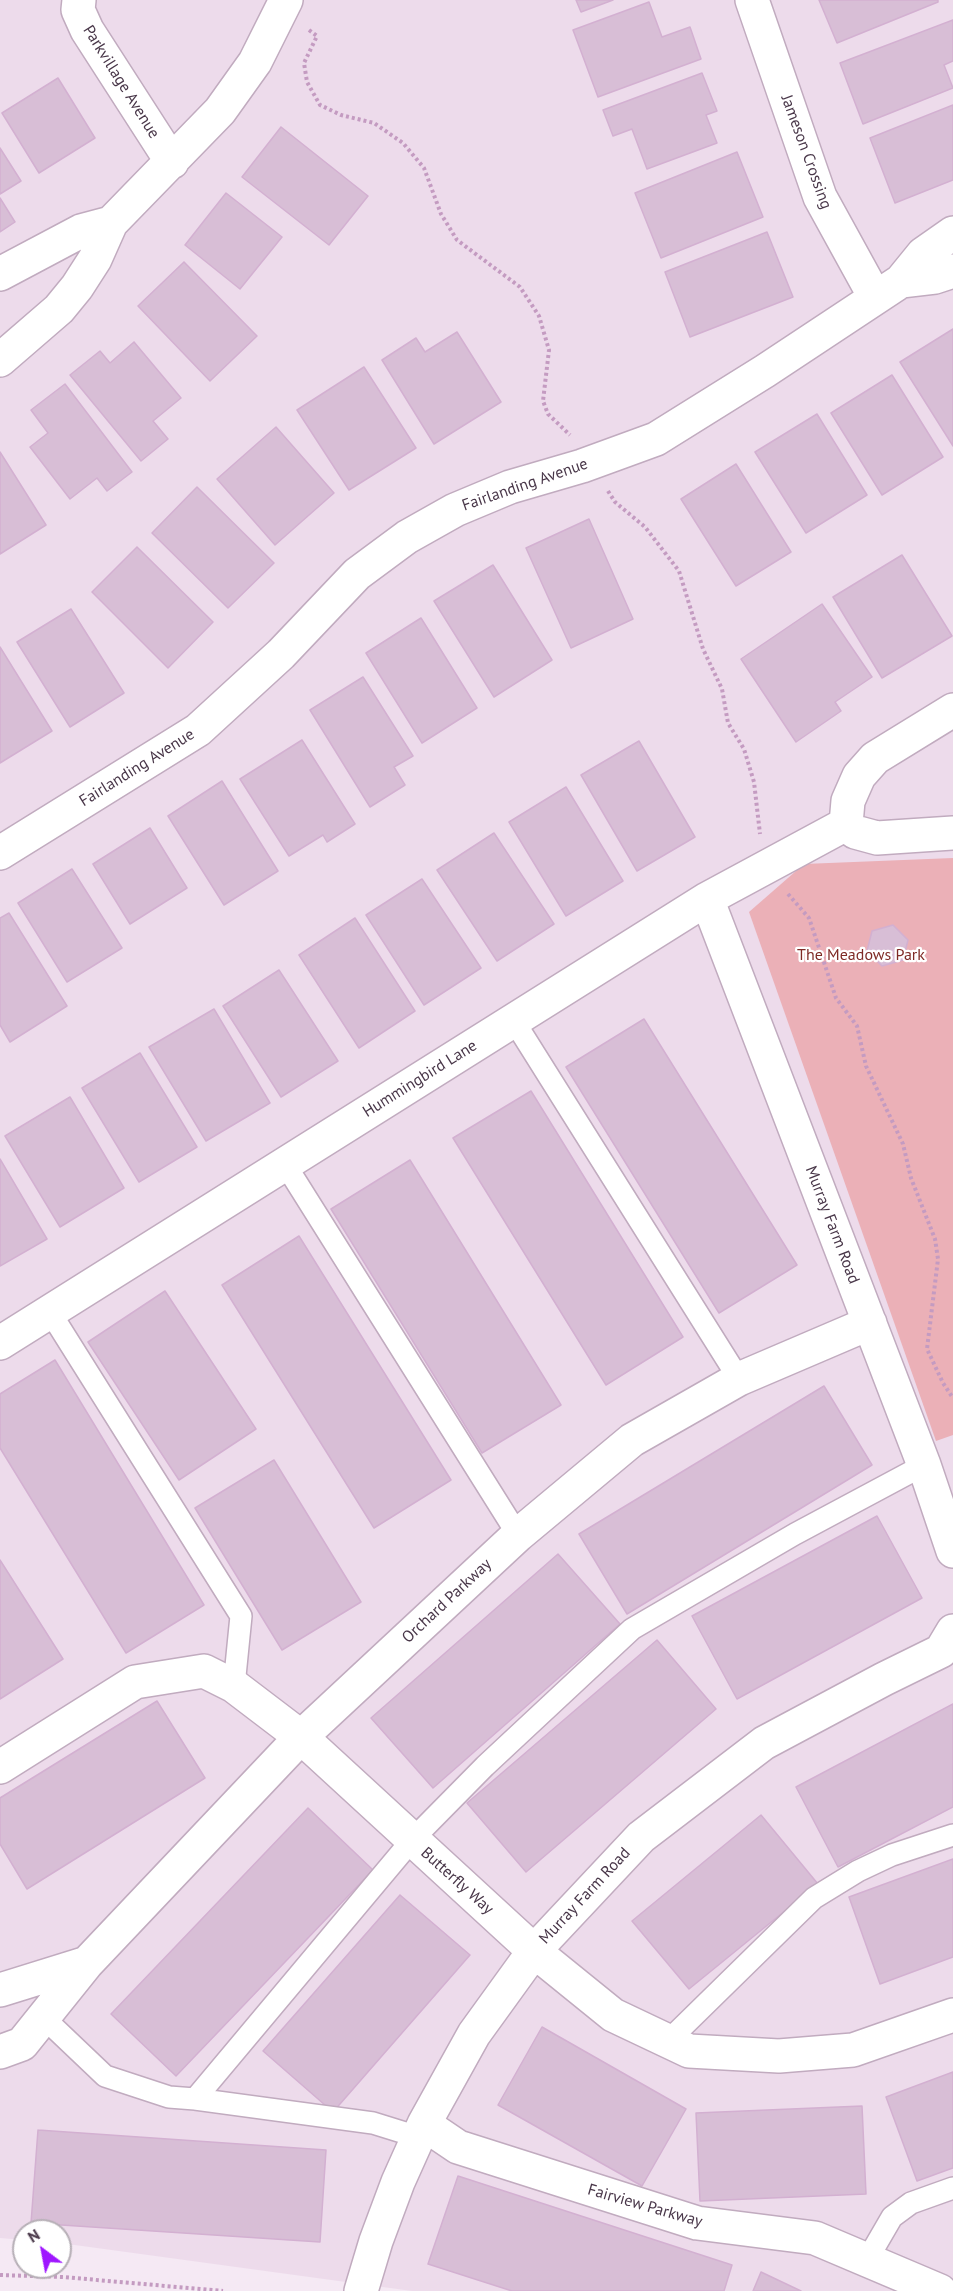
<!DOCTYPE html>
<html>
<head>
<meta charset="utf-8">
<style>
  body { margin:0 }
  #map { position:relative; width:953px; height:2291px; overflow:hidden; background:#f5e9f4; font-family:"PT Sans",sans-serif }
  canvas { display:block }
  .north { position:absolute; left:12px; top:2219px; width:60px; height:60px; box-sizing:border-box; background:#fff; border:2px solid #b6afb6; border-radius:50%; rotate:328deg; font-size:16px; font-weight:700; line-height:24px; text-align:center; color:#493749 }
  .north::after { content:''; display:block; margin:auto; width:21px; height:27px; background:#9f16ff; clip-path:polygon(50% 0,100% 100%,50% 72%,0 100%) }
</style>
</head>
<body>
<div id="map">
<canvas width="953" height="2291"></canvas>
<div class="north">N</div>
</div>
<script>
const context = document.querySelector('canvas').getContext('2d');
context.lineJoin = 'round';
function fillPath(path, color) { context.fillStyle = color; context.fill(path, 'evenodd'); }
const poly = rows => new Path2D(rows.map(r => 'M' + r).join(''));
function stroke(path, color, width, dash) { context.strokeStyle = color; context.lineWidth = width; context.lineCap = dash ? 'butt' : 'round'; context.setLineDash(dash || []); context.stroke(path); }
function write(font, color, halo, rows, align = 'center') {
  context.font = font + ' "PT Sans",sans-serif'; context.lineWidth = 4.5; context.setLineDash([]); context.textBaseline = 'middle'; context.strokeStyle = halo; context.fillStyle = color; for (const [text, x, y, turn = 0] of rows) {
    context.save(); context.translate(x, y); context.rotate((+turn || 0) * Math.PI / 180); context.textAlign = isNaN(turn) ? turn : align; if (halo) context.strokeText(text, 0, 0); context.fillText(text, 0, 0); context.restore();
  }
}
fillPath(poly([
  [0,0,953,0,953,2291,412,2291,60,2243,60,2231,24,2231,24,2240,0,2238]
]), '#eddbeb');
fillPath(poly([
  [953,858,953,1435,936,1441,749,912,804,864]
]), '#ebb0b7');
const building = poly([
  [576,0,613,0,581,12,576,0],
  [819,0,938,0,938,2,837,43,819,0],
  [649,2,662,37,690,27,701,59,598,97,573,30,649,2],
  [953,20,953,61,944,65,953,88,863,124,840,63,953,20],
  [702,73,717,111,706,115,717,143,647,169,632,129,613,136,603,110,702,73],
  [58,78,95,138,39,173,2,113,58,78],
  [953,105,953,180,895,203,870,138,953,105],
  [281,127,368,196,329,245,242,177,281,127],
  [0,148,21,181,0,194,0,148],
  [737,152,763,217,661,258,635,193,737,152],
  [226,193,282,237,240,289,185,245,226,193],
  [0,198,15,222,0,232,0,198],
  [767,232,793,297,690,337,665,272,767,232],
  [184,262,257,336,210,381,138,306,184,262],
  [953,329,953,446,900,362,953,329],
  [457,332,501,402,434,444,382,360,416,338,425,352,457,332],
  [134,342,181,398,153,421,168,439,141,461,70,375,100,351,110,363,134,342],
  [364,367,416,448,349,490,297,410,364,367],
  [892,375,943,457,882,495,831,413,892,375],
  [65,384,132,472,107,491,97,478,70,499,30,447,48,433,31,410,65,384],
  [817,414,867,495,806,533,755,452,817,414],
  [276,427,334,493,275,545,217,479,276,427],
  [0,452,46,525,0,554,0,452],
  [736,464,791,552,736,586,681,499,736,464],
  [197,487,274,563,228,608,152,533,197,487],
  [589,519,633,619,571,648,526,548,589,519],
  [137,547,213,622,168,668,92,592,137,547],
  [902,555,952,636,882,678,833,597,902,555],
  [493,565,552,660,494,697,434,601,493,565],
  [822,604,872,677,835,702,841,711,796,742,741,659,822,604],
  [71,609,124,693,70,727,17,642,71,609],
  [421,618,477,708,422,743,366,653,421,618],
  [0,647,52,731,0,763,0,647],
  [363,677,413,756,394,767,405,785,370,807,310,710,363,677],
  [302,740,355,824,327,842,323,835,289,856,240,779,302,740],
  [639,741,695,837,637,871,581,775,639,741],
  [222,781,278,871,224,905,168,816,222,781],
  [566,787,623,881,566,916,509,822,566,787],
  [150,828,187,888,130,924,93,864,150,828],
  [494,833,554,924,497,961,437,870,494,833],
  [72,869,122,948,67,982,18,903,72,869],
  [422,879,481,968,424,1005,366,915,422,879],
  [9,913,67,1006,10,1042,0,1025,0,918,9,913],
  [355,918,415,1011,359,1048,299,955,355,918],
  [893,925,908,940,903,960,882,966,867,951,872,931,893,925],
  [279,970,338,1061,281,1097,223,1006,279,970],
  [214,1009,270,1103,206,1141,149,1047,214,1009],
  [644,1019,797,1265,719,1313,566,1067,644,1019],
  [140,1053,197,1147,139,1182,82,1088,140,1053],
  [531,1091,683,1337,606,1385,453,1138,531,1091],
  [70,1097,124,1188,60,1227,5,1136,70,1097],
  [0,1159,47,1239,0,1266,0,1159],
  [410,1160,561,1405,482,1453,331,1209,410,1160],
  [299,1236,451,1480,374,1528,222,1285,299,1236],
  [165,1291,256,1429,179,1480,88,1342,165,1291],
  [55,1360,204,1605,126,1653,0,1448,0,1394,55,1360],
  [824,1386,872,1465,627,1614,579,1534,824,1386],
  [274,1460,361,1602,282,1650,195,1508,274,1460],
  [877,1516,922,1598,737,1699,692,1616,877,1516],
  [558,1554,620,1624,433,1788,371,1718,558,1554],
  [0,1560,63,1659,0,1699,0,1560],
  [657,1640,716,1709,526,1872,467,1803,657,1640],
  [157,1701,205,1778,27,1889,0,1844,0,1798,157,1701],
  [953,1704,953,1807,838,1867,796,1787,953,1704],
  [308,1808,373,1870,176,2076,111,2014,308,1808],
  [761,1815,818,1884,689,1989,632,1921,761,1815],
  [953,1859,953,1957,880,1984,849,1897,953,1859],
  [400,1895,470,1955,333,2112,263,2051,400,1895],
  [542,2027,686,2109,642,2186,498,2105,542,2027],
  [953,2072,953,2168,917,2181,886,2097,953,2072],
  [862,2106,866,2194,700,2201,696,2113,862,2106],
  [38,2130,326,2150,320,2242,31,2223,38,2130],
  [458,2176,732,2265,724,2291,512,2291,428,2264,458,2176],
  [761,2272,801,2291,753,2291,761,2272]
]);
fillPath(building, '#d8bed6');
stroke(building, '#d3b0d1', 1.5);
const service = poly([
  [514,1021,739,1379],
  [285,1164,518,1535],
  [50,1312,241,1616,234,1686],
  [43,2017,105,2076,169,2097,195,2099,412,1840,485,1766,632,1629,795,1534,924,1465],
  [668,2041,814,1898,858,1871,892,1855,953,1835],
  [195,2099,373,2123,418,2137],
  [867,2260,892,2217,911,2203,953,2188]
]);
const minor = poly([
  [79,0,78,10,87,30,172,162],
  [752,0,820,197,875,297],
  [0,274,81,231,111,223],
  [901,281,935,277,953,271],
  [0,360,59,309,77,287,95,259,111,223,220,111,255,62,286,0],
  [846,824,848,801,859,776,875,758,953,710],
  [846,824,855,832,877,838,953,833],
  [0,853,198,730,281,654,357,574,407,537,455,510,510,487,582,466,656,439,765,371,901,281,923,254,953,233],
  [707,899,924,1465,953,1551],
  [0,1343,707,899,846,824],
  [0,1767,135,1682,204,1671,234,1686,301,1737,534,1951,613,2015,689,2051,779,2056,853,2050,953,2015],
  [0,1990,87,1963],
  [0,2052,22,2044,87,1963,301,1737,518,1535,632,1440,739,1379,870,1323],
  [424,2124,458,2147,697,2223,815,2238,940,2291],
  [361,2291,376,2241,398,2182,424,2124,474,2034,534,1951,641,1837,764,1743,884,1679,941,1651,953,1631]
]);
stroke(service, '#c1abbf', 24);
stroke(minor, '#c1abbf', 36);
stroke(poly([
  [309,30,317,36,304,63,307,82,320,105,341,115,374,123,403,143,424,168,441,214,457,240,520,287,539,316,549,350,543,401,548,414,570,435],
  [608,491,615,502,645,527,679,571,703,649,722,689,728,723,744,749,754,782,760,834],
  [788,894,809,918,836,998,857,1026,866,1066,903,1144,911,1178,935,1239,938,1259,927,1349,943,1383,953,1398],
  [0,2275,63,2277,223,2291]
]), '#c49bc1', 4, [3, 3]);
stroke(service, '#fff', 21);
stroke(minor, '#fff', 33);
write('16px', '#493749', '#fff', [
  ["Parkvillage Avenue",121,82,58],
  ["Jameson Crossing",806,152,70],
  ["Fairlanding Avenue",525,485,-19],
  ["Fairlanding Avenue",137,768,-32],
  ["Hummingbird Lane",420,1079,-32],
  ["Murray Farm Road",832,1225,69],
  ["Orchard Parkway",447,1601,-43],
  ["Butterfly Way",457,1881,42],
  ["Murray Farm Road",585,1896,-47],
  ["Fairview Parkway",645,2206,16]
]);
write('16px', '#7f2b26', '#fff', [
  ["The Meadows Park",861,955]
]);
</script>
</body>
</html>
